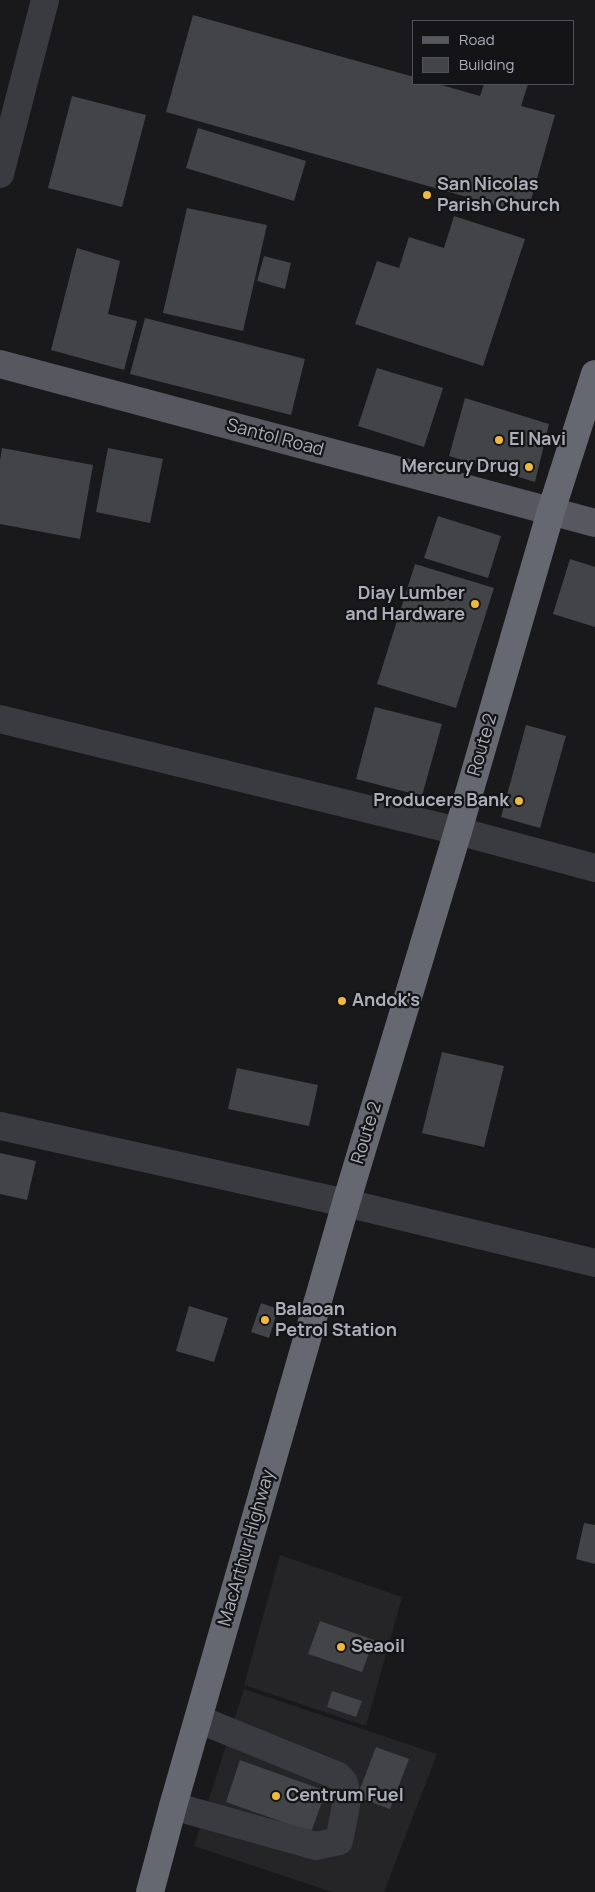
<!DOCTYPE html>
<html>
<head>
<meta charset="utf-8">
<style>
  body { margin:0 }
  #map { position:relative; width:595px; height:1892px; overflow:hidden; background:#19191b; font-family:Manrope,sans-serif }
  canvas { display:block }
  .legend { position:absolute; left:412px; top:20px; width:162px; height:65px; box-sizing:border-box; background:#141416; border:1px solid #505258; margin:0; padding:6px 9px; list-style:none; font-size:15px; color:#abafba }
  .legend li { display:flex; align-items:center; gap:10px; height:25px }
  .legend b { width:25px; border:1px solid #505258 }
</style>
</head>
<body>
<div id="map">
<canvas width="595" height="1892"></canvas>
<ul class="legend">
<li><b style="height:6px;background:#56575f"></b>Road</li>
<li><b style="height:14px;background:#434448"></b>Building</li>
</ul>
</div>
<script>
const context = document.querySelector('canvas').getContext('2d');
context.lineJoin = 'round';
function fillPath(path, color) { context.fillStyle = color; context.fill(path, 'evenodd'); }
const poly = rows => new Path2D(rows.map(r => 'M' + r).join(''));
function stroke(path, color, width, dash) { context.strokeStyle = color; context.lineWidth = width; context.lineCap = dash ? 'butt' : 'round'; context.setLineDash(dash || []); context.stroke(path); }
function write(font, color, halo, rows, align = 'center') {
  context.font = font + ' Manrope,sans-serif'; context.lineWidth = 4.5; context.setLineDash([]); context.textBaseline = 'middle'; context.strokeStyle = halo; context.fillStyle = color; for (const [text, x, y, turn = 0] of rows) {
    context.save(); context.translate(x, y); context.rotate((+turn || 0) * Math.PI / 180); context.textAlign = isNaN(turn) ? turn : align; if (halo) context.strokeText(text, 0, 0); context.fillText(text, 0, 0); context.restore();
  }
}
fillPath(poly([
  [280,1555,402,1597,366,1726,244,1685],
  [244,1689,437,1754,384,1892,332,1892,194,1846]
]), '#252528');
fillPath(poly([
  [193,15,414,77,414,84,438,84,480,96,484,84,528,84,521,106,555,115,527,214,166,112],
  [72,96,146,115,122,207,48,188],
  [198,128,306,161,294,201,186,168],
  [187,208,267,225,243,331,163,313],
  [454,216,525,239,483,366,355,324,377,261,399,268,409,237,444,248],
  [77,248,120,261,108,314,137,321,124,370,51,350],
  [264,256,291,263,285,289,257,281],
  [145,318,305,359,291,415,130,374],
  [377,368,443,388,424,447,358,426],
  [465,398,549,424,535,482,449,456],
  [2,448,93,465,80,539,0,524,0,461],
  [108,448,163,459,150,523,96,512],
  [438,516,501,536,488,578,424,558],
  [570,559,595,567,595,627,553,614],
  [415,564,494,588,456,708,377,684],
  [375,707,442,724,422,796,356,779],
  [526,725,566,736,540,828,501,817],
  [442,1052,504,1066,484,1147,422,1133],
  [237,1068,318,1085,309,1126,228,1109],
  [0,1153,36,1161,27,1200,0,1194],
  [261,1303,278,1309,269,1338,251,1332],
  [189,1306,228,1318,214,1362,176,1351],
  [584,1523,595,1525,595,1564,576,1559],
  [320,1621,374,1640,362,1672,308,1654],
  [332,1691,362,1701,356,1717,327,1707],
  [376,1747,409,1759,390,1809,357,1797],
  [240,1760,326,1791,311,1832,226,1802]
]), '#434448');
stroke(poly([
  [0,174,45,0],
  [0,719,458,831,595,868],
  [0,1126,346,1203,595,1263],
  [173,1806,316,1846,339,1841,347,1800,344,1782,338,1776,198,1719]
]), '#3a3b40', 28);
stroke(poly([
  [0,364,595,523]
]), '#56575f', 28);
stroke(poly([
  [150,1892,173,1806,346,1203,458,831,551,511,595,374]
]), '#666871', 28);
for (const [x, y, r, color] of [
  [427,195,5,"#eeb93d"],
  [499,440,5,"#eeb93d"],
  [529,467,5,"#eeb93d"],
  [475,604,5,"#eeb93d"],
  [519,801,5,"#eeb93d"],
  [342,1001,5,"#eeb93d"],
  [265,1320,5,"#eeb93d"],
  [341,1647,5,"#eeb93d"],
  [276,1796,5,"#eeb93d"]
]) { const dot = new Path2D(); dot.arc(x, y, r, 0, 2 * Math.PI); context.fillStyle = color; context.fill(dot); stroke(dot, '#141416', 2); }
write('bold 18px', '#abafba', '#141416', [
  ["San Nicolas",437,185],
  ["Parish Church",437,206],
  ["El Navi",509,440],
  ["Mercury Drug",519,467,"right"],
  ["Diay Lumber",465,594,"right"],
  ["and Hardware",465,615,"right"],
  ["Producers Bank",509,801,"right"],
  ["Andok's",352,1001],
  ["Balaoan",275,1310],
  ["Petrol Station",275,1331],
  ["Seaoil",351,1647],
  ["Centrum Fuel",286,1796]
], 'left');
write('18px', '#abafba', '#141416', [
  ["Santol Road",275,438,15],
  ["Route 2",483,745,-74],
  ["Route 2",367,1133,-73],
  ["MacArthur Highway",247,1548,-74]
]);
</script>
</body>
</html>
